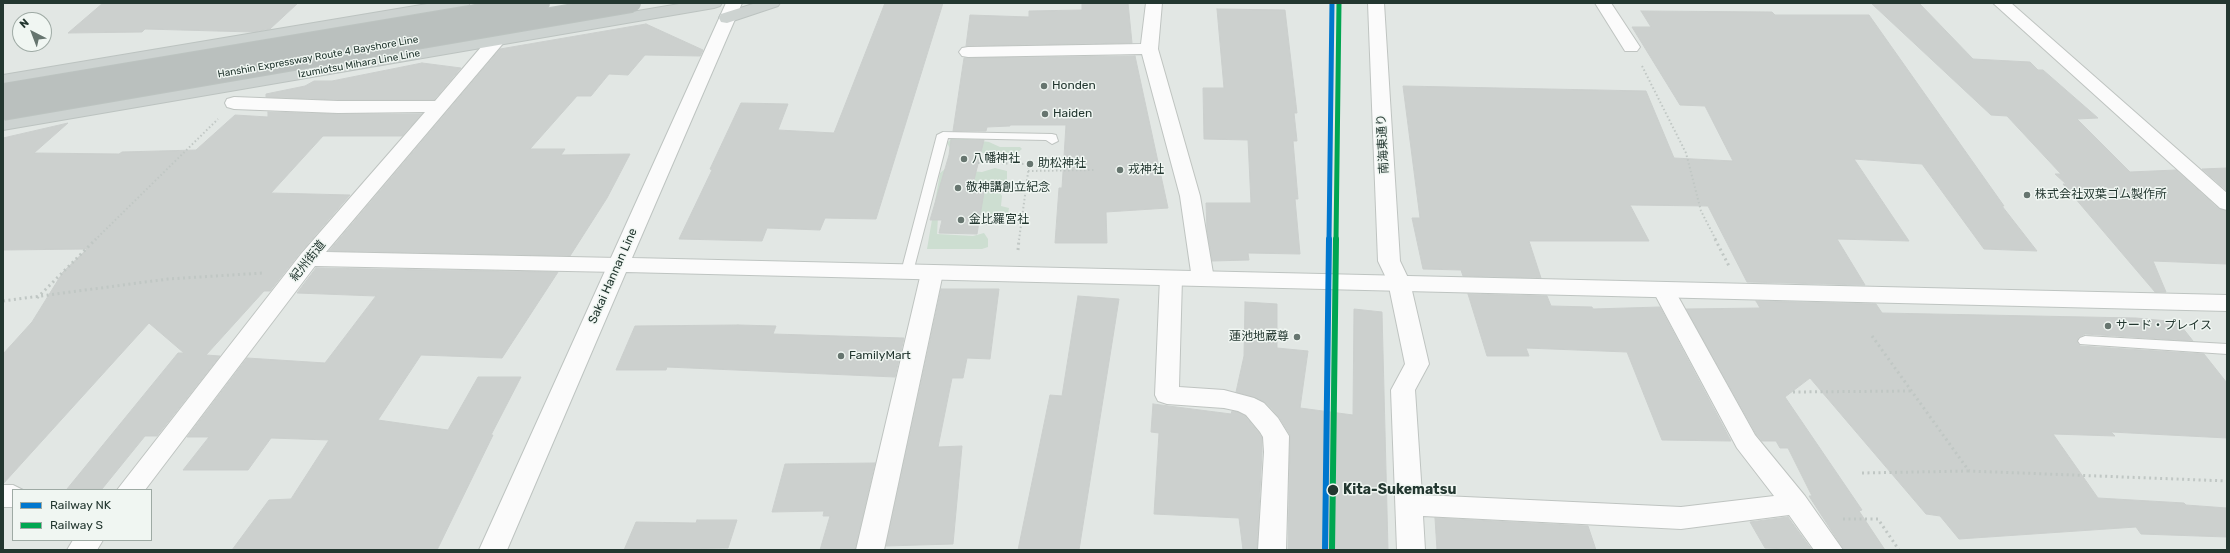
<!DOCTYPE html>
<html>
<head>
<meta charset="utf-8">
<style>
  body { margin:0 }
  #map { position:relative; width:2230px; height:553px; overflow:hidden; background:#e2e7e4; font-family:Rubik,sans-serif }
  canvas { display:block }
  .frame { position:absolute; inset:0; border:4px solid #233730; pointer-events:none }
  .legend { position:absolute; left:12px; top:489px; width:140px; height:52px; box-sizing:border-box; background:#f0f6f2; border:1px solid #9eaaa4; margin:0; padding:5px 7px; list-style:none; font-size:12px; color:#233730 }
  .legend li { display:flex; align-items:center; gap:8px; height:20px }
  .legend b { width:20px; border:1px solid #9eaaa4 }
  .north { position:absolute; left:12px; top:12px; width:40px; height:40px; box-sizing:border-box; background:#f0f6f2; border:1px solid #9eaaa4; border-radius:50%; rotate:318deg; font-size:11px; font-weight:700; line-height:16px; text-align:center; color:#233730 }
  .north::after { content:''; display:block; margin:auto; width:14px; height:18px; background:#66756f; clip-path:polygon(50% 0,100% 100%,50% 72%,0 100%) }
</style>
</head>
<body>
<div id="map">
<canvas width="2230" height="553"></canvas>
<div class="frame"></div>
<ul class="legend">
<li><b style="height:5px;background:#0077ce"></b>Railway NK</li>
<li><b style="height:5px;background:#00a651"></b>Railway S</li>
</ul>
<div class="north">N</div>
</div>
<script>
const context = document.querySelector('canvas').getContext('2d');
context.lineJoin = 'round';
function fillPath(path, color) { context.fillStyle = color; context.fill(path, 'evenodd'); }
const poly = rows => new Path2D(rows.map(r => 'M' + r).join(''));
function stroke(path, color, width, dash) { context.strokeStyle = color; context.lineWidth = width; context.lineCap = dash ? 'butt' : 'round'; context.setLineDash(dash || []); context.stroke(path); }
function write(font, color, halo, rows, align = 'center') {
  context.font = font + ' Rubik,"Noto Sans JP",sans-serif'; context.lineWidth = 3; context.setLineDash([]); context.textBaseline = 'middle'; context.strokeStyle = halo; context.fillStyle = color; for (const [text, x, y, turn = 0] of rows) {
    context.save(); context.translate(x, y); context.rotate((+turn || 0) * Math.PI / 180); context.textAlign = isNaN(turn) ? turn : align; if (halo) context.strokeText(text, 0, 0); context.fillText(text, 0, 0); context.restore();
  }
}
fillPath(poly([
  [959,138,989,142,1000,147,1020,147,1022,149,1014,155,1004,157,984,155,983,153,978,151,951,150,947,143,951,139],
  [995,168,1007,171,1007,182,1005,185,1001,186,969,187,968,190,998,190,1002,196,1001,206,1009,208,1008,214,993,219,985,219,984,214,982,213,973,212,938,217,937,234,973,236,984,233,988,239,988,247,982,249,927,249,940,173,945,169,982,172]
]), '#cdded1');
const building = poly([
  [103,3,298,3,270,29,253,32,145,29,142,32,68,33,103,3],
  [885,3,943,3,876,219,825,218,820,230,767,228,762,241,679,239,712,170,710,169,741,103,788,104,778,130,834,133,885,3],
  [1082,3,1128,3,1132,43,966,46,970,15,1029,17,1029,11,1082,10,1082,3],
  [1871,3,1919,3,1973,59,2030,62,2038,70,2043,70,2098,118,2077,119,2130,172,2176,170,2219,209,2227,211,2227,264,2153,261,2166,292,2155,292,2063,184,2066,184,2055,174,2061,174,2007,116,1991,115,1871,3],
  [1217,9,1285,10,1297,113,1294,113,1297,141,1293,141,1298,199,1295,199,1300,254,1248,253,1249,260,1212,261,1207,231,1206,203,1251,203,1248,140,1204,139,1203,88,1224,88,1217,9],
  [1641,11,1772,12,1775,15,1869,15,2004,206,2002,206,2037,251,1984,249,1922,164,1854,159,1909,241,1837,239,1865,285,1747,282,1708,206,1630,205,1649,241,1529,241,1541,278,1463,276,1461,270,1423,269,1412,218,1420,218,1403,86,1646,91,1674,158,1733,161,1705,106,1680,105,1632,27,1651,27,1641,11],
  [646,24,703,50,700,56,645,55,628,75,609,74,591,96,577,96,530,149,565,149,561,155,630,154,607,198,570,256,329,251,500,49,646,24],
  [1135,56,1168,208,1106,212,1107,243,1055,243,1059,188,1062,188,1066,125,1010,125,1010,126,987,127,986,131,953,131,964,58,1135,56],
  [422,63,461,68,434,100,338,100,266,97,266,94,305,86,314,81,332,81,422,63],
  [268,112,338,114,422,114,402,136,323,136,271,193,350,195,300,253,270,291,264,291,206,355,220,356,157,436,145,436,102,489,67,489,178,353,184,353,149,323,3,484,3,354,32,322,63,272,87,249,3,250,3,138,68,123,34,153,119,154,122,152,196,150,235,115,268,117,268,112],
  [951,140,984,140,971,192,984,192,977,234,939,233,942,220,930,220,949,155,951,140],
  [2227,168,2227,191,2202,169,2227,168],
  [316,268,558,272,502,358,421,355,378,420,448,430,478,377,521,377,491,435,493,435,437,550,232,550,269,500,291,499,329,440,271,438,248,470,183,470,209,437,187,437,247,358,325,363,376,296,297,293,316,268],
  [941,289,999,289,990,359,967,358,963,378,952,378,938,447,962,446,953,544,886,546,941,289],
  [1468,294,1547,296,1551,306,1592,307,1593,309,1660,307,1731,441,1662,440,1627,352,1526,348,1529,356,1487,356,1468,294],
  [1078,296,1119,299,1079,550,1018,550,1050,395,1062,396,1078,296],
  [1756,301,1876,304,1882,313,2136,318,2178,322,2193,341,2085,334,2079,337,2077,342,2080,346,2204,354,2227,383,2227,438,2111,432,2115,436,2053,434,2098,498,2184,503,2186,505,2227,508,2227,537,2141,534,2136,527,1959,539,1940,516,1926,514,1810,378,1785,397,1862,510,1859,511,1885,550,1844,550,1809,496,1812,496,1788,448,1780,448,1776,441,1762,441,1756,434,1686,309,1760,308,1756,301],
  [1245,302,1277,304,1277,348,1308,351,1300,408,1353,415,1354,309,1382,312,1388,550,1288,550,1290,435,1279,417,1265,402,1236,392,1244,356,1245,302],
  [738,325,776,326,773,334,904,338,895,377,667,367,666,370,616,370,635,326,738,325],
  [1153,404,1231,414,1232,411,1238,412,1245,416,1259,433,1262,437,1262,452,1257,550,1243,550,1239,518,1154,514,1159,433,1151,432,1153,404],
  [875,463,855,550,820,550,830,516,823,516,824,511,772,512,785,464,875,463],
  [1788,517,1812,550,1765,548,1750,522,1788,517],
  [1435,518,1588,526,1596,550,1437,550,1435,518],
  [697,520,737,520,728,548,624,550,636,522,696,523,697,520]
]);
fillPath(building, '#ccd0ce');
stroke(building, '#cbcfcd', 1);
const lane = poly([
  [943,132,1052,134,1056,135,1058,141,1052,144,1046,140,948,138,913,272,907,276,901,272,937,135,943,132],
  [2085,336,2227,344,2227,354,2080,344,2078,341,2080,338,2085,336]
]);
const street = poly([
  [1146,3,1162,3,1158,49,1200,196,1214,279,1211,284,1203,286,1195,284,1192,279,1180,196,1142,54,968,57,962,56,959,52,962,48,968,47,1141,44,1146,3],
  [1368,3,1384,3,1400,261,1410,282,1429,364,1415,390,1422,495,1681,507,1774,496,1737,448,1653,291,1656,286,1664,284,1672,286,1675,291,1755,435,1805,496,1843,550,1814,550,1789,515,1681,529,1423,516,1425,550,1397,550,1391,390,1405,364,1388,282,1378,261,1368,3],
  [1595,3,1611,3,1640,47,1637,51,1625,51,1595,3],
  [1993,3,2011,3,2227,193,2227,210,2220,208,1993,3],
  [511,18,517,19,519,23,517,27,326,252,618,258,626,260,629,265,626,270,618,272,315,266,145,490,117,490,301,254,425,112,338,113,234,109,227,107,225,103,227,99,234,97,338,101,435,101,505,19,511,18],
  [932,266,940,268,943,273,884,550,856,550,921,273,924,268,932,266],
  [1171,271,1179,273,1182,278,1179,387,1224,390,1254,398,1264,403,1278,418,1289,436,1286,550,1258,550,1264,452,1263,437,1260,432,1246,415,1238,411,1224,408,1167,404,1158,401,1155,395,1160,278,1163,273,1171,271],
  [3,485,13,485,23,490,13,490,13,507,3,507,3,485],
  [73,540,103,540,97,550,67,550,73,540]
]);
const secondary = poly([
  [726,3,742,3,632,258,2227,295,2227,311,626,272,507,550,479,550,726,3]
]);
const primary = poly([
  [433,3,470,3,468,6,462,8,3,85,3,75,433,3],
  [685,3,722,3,720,6,714,8,3,130,3,118,685,3],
  [756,3,780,3,778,6,727,23,721,22,719,18,721,14,756,3]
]);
stroke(lane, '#bfc4c1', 2);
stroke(street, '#bfc4c1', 2);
stroke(secondary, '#bec4c1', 2);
stroke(primary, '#bcc3c0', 2);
stroke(poly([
  [1642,66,1686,153,1701,211,1716,240],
  [978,163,1029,164],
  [1028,171,1096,170],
  [966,188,1026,188],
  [978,224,1022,224],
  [95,240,218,119],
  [1019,240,1030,158]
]), '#c0c7c4', 2, [1.5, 2.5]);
stroke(poly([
  [1715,239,1729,266],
  [1018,250,1019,239],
  [37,298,96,239],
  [3,301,168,279,263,273],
  [1872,336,1969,471,2227,481],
  [1793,392,1911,391],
  [1862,473,1969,471],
  [1843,519,1878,519,1899,550]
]), '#c0c7c4', 3, [2, 3.5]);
fillPath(lane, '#fbfbfb');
fillPath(street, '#fbfbfb');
fillPath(secondary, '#fbfbfb');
fillPath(primary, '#cdd3d1');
const highwayBridge = poly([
  [3,93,541,3],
  [3,111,632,3]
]);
stroke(highwayBridge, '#bcc3c0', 20, []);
stroke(highwayBridge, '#bac0be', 18);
stroke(poly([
  [1329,240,1332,3]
]), '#0077ce', 5);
stroke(poly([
  [1325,550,1329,239]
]), '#0077ce', 6);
stroke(poly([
  [1336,240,1339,3]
]), '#00a651', 5);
stroke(poly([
  [1332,550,1336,239]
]), '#00a651', 6);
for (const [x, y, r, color] of [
  [1044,86,4,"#66756f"],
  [1045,114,4,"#66756f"],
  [964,159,4,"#66756f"],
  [1030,164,4,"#66756f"],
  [1120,170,4,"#66756f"],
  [958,188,4,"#66756f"],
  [2027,195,4,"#66756f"],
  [961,220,4,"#66756f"],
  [2108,326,4,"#66756f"],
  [1297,337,4,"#66756f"],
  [841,356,4,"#66756f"],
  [1333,490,6,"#233730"]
]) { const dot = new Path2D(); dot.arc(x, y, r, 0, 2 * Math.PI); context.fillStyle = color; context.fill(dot); stroke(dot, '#f0f6f2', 1.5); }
write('10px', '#233730', '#f0f6f2', [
  ["Hanshin Expressway Route 4 Bayshore Line",318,57,-10],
  ["Izumiotsu Mihara Line Line",359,64,-10]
]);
write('12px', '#233730', '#f0f6f2', [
  ["Honden",1052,86],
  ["Haiden",1053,114],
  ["八幡神社",972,159],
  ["助松神社",1038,164],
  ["戎神社",1128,170],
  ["敬神講創立紀念",966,188],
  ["株式会社双葉ゴム製作所",2035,195],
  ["金比羅宮社",969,220],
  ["サード・プレイス",2116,326],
  ["蓮池地蔵尊",1289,337,"right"],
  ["FamilyMart",849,356]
], 'left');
write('12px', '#233730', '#f0f6f2', [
  ["南海東通り",1383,144,-93],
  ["紀州街道",308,261,-51],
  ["Sakai Hannan Line",613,276,-66]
]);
write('bold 14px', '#233730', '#f0f6f2', [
  ["Kita-Sukematsu",1343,490]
], 'left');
</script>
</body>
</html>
